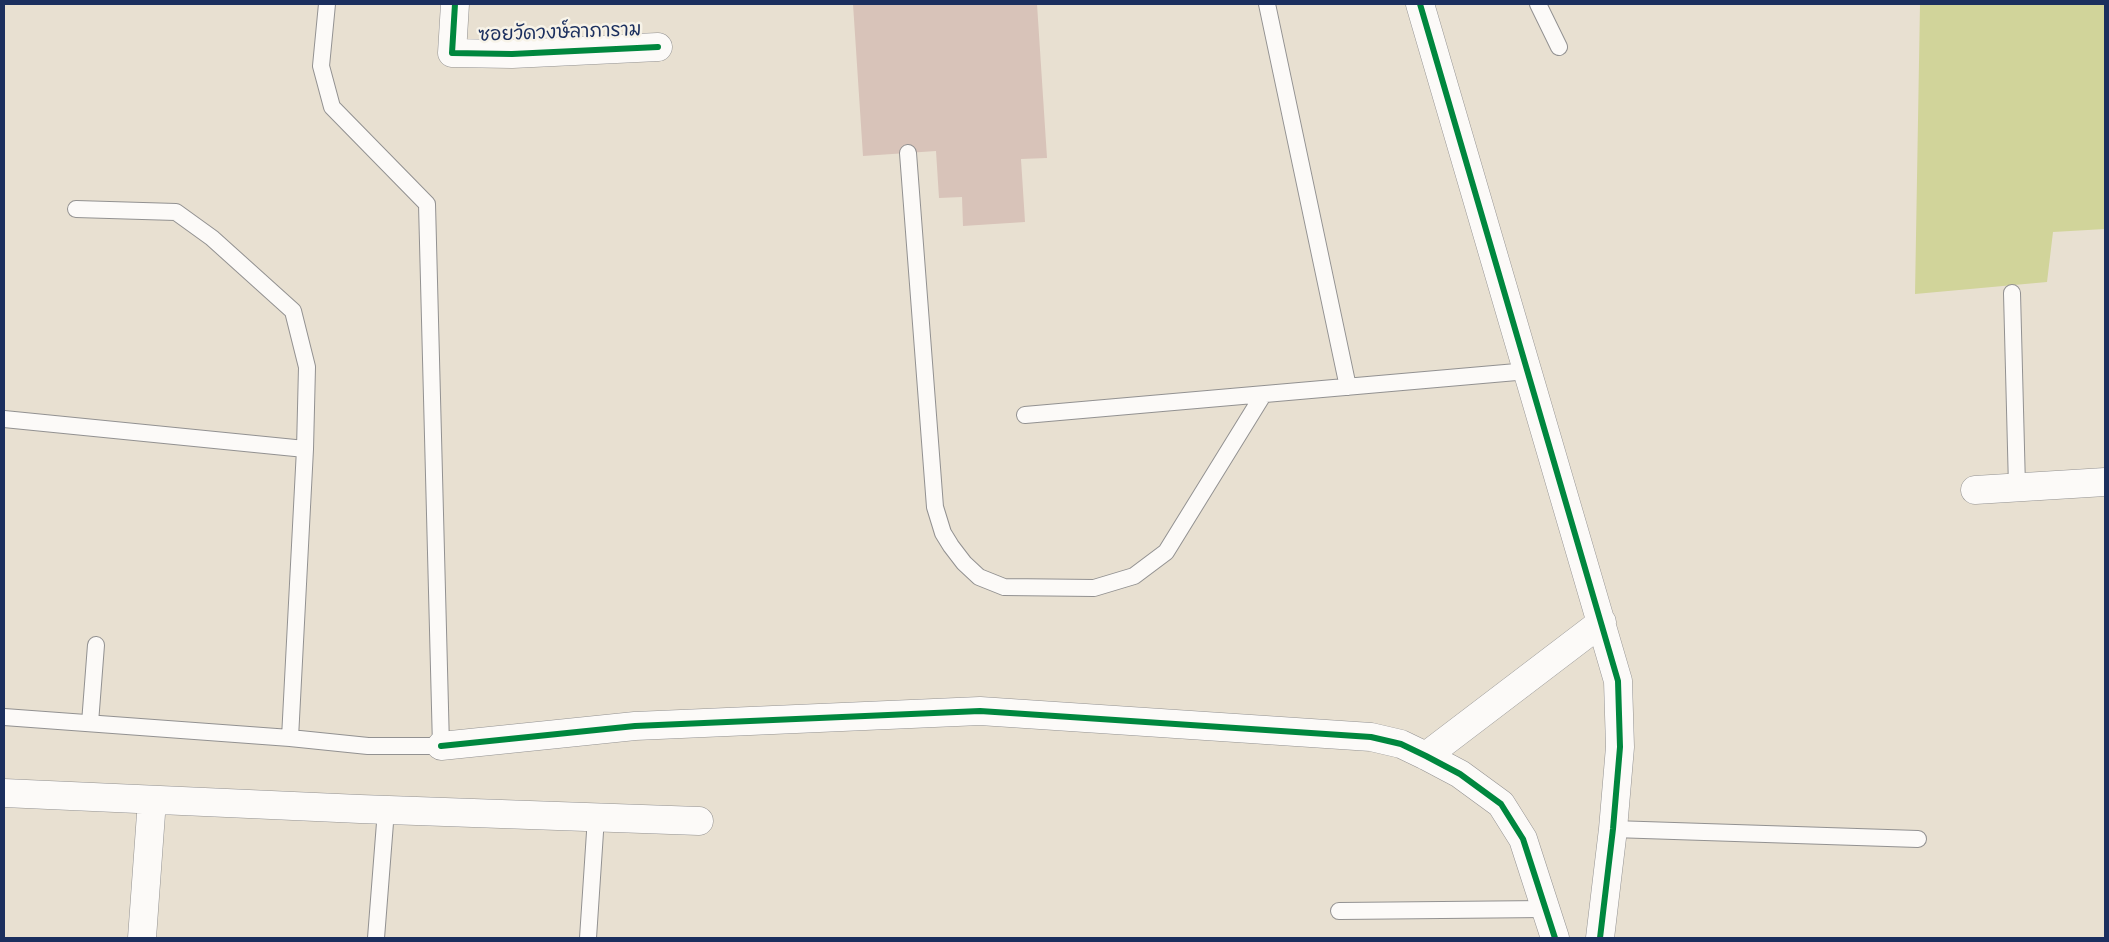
<!DOCTYPE html>
<html>
<head>
<meta charset="utf-8">
<style>
  body { margin:0 }
  #map { position:relative; width:2109px; height:942px; overflow:hidden; background:#e8e0d1; font-family:"Gochi Hand",sans-serif }
  canvas { display:block }
  .frame { position:absolute; inset:0; border:5px solid #1b2f5e; pointer-events:none }
</style>
</head>
<body>
<div id="map">
<canvas width="2109" height="942"></canvas>
<div class="frame"></div>
</div>
<script>
const context = document.querySelector('canvas').getContext('2d');
context.lineJoin = 'round';
function fillPath(path, color) { context.fillStyle = color; context.fill(path, 'evenodd'); }
const poly = rows => new Path2D(rows.map(r => 'M' + r).join(''));
function stroke(path, color, width, dash) { context.strokeStyle = color; context.lineWidth = width; context.lineCap = dash ? 'butt' : 'round'; context.setLineDash(dash || []); context.stroke(path); }
function write(font, color, halo, rows, align = 'center') {
  context.font = font + ' "Gochi Hand","Playpen Sans Thai",sans-serif'; context.lineWidth = 5; context.setLineDash([]); context.textBaseline = 'middle'; context.strokeStyle = halo; context.fillStyle = color; for (const [text, x, y, turn = 0] of rows) {
    context.save(); context.translate(x, y); context.rotate((+turn || 0) * Math.PI / 180); context.textAlign = isNaN(turn) ? turn : align; if (halo) context.strokeText(text, 0, 0); context.fillText(text, 0, 0); context.restore();
  }
}
fillPath(poly([
  [1920,4,2105,4,2105,229,2053,232,2047,282,1915,294]
]), '#d1d49a');
fillPath(poly([
  [853,4,1037,4,1047,158,1021,159,1025,222,963,226,962,197,939,198,936,151,863,156]
]), '#d8c3b9');
const service = poly([
  [1267,4,1348,387],
  [1538,4,1559,47],
  [908,153,935,507,943,533,951,546,964,563,979,577,1004,587,1094,588,1134,576,1166,552,1263,395],
  [76,209,176,212,212,238,293,311,307,367,305,449,290,738],
  [2012,293,2017,487],
  [1025,415,1528,371],
  [4,419,305,449],
  [4,717,290,738,368,746,441,746,427,204,332,107,321,66,327,4],
  [90,723,96,645],
  [1613,829,1918,839],
  [1339,911,1545,909],
  [376,938,386,810],
  [588,938,596,817]
]);
const minor = poly([
  [455,4,452,53,512,54,658,47],
  [1420,4,1618,681,1620,747,1613,829,1600,938],
  [1975,490,2105,482],
  [441,746,635,726,980,711,1371,737,1401,744,1426,756,1460,774,1501,804,1523,839,1555,938],
  [1426,756,1602,622],
  [4,793,360,809,699,821],
  [142,938,152,800]
]);
stroke(service, '#929191', 18);
stroke(minor, '#929191', 29);
stroke(service, '#fcfaf8', 16);
stroke(minor, '#fcfaf8', 28);
stroke(poly([
  [455,4,452,53,512,54,658,47],
  [1420,4,1618,681,1620,747,1613,829,1600,938],
  [441,746,635,726,980,711,1371,737,1401,744,1426,756,1460,774,1501,804,1523,839,1555,938]
]), '#00873e', 6);
write('19px', '#1b2f5e', '#f7f3e8', [
  ["ซอยวัดวงษ์ลาภาราม",560,35,-2]
]);
</script>
</body>
</html>
